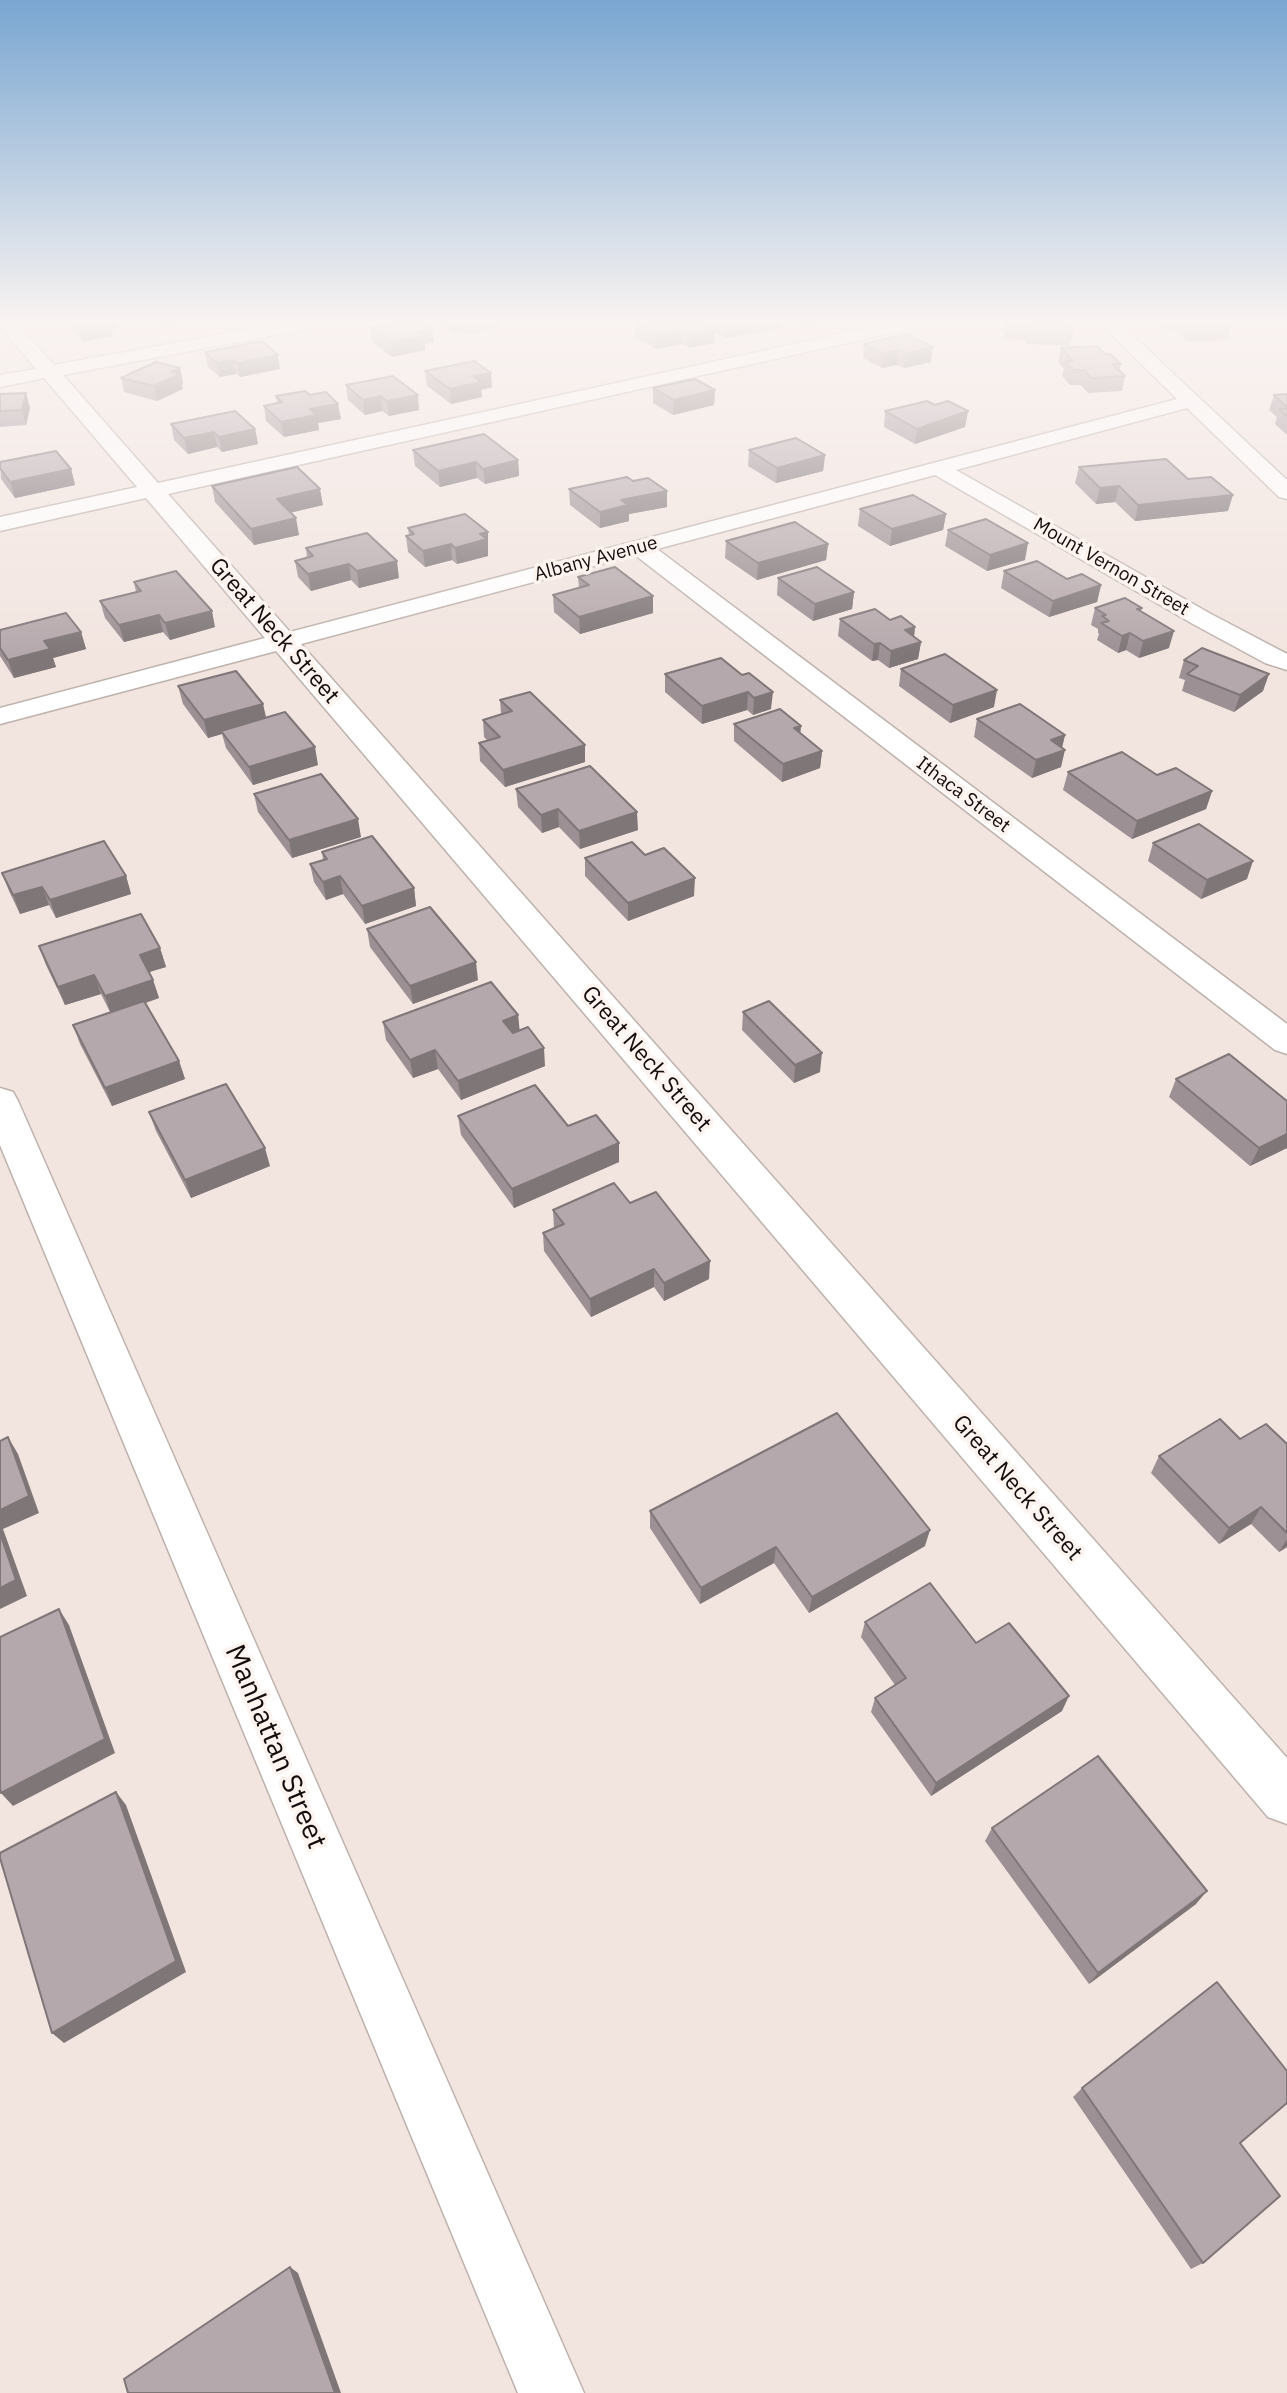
<!DOCTYPE html>
<html>
<head>
<meta charset="utf-8">
<style>
  body { margin:0 }
  canvas { display:block; background:#f2e5e0 }
</style>
</head>
<body>
<canvas width="1287" height="2393"></canvas>
<script>
const context = document.querySelector('canvas').getContext('2d');
context.lineJoin = 'round';
const poly = rows => new Path2D(rows.map(r => 'M' + r).join(''));
function stroke(path, color, width, dash) { context.strokeStyle = color; context.lineWidth = width; context.lineCap = dash ? 'butt' : 'round'; context.setLineDash(dash || []); context.stroke(path); }
function fillPath(path, color) { context.fillStyle = color; context.fill(path, 'evenodd'); }
function write(font, color, halo, rows, align = 'center') {
  context.font = font + ' "IBM Plex Sans",sans-serif'; context.lineWidth = 7; context.setLineDash([]); context.textBaseline = 'middle'; context.strokeStyle = halo; context.fillStyle = color; for (const [text, x, y, turn = 0] of rows) {
    context.save(); context.translate(x, y); context.rotate((+turn || 0) * Math.PI / 180); context.textAlign = isNaN(turn) ? turn : align; if (halo) context.strokeText(text, 0, 0); context.fillText(text, 0, 0); context.restore();
  }
}
const minor = poly([
  [0,321,14,321,54,365,295,321,331,321,328,325,322,326,63,375,158,483,900,321,932,321,923,326,168,494,290,632,1177,399,1098,321,1117,321,1287,480,1287,499,1279,497,1187,408,956,470,1211,614,1287,654,1287,670,1265,663,1193,624,935,475,657,549,1287,1024,1287,1054,1275,1050,635,555,301,644,1287,1758,1287,1824,1268,1817,276,651,0,724,0,708,265,638,146,498,0,531,0,517,137,487,44,378,0,387,0,375,36,369,0,326,0,321],
  [0,1088,13,1092,18,1101,584,2393,518,2393,0,1145,0,1088]
]);
stroke(minor, '#beb2ad', 3);
fillPath(minor, '#fff');
fillPath(poly([
  [64,321,117,321,119,329,112,330,113,336,84,341],
  [156,321,199,321,164,327],
  [439,321,503,321,503,323,500,324,501,327,467,334,462,331,452,333,439,324],
  [708,321,782,321,782,328,725,338,715,332,714,343,689,348,682,344,656,349,635,337,635,323,708,325],
  [793,321,836,321,806,327],
  [1004,321,1072,321,1073,332,1070,346,1026,344,1026,340,1004,339],
  [1156,321,1227,321,1227,323,1231,326,1227,340,1189,342,1177,331,1167,332],
  [370,327,433,328,434,342,425,344,425,350,392,357,372,342],
  [907,334,931,362,904,368,897,365,882,368,863,358,864,344],
  [1061,348,1105,354,1121,364,1119,370,1125,376,1122,391,1088,393,1081,385,1070,385,1062,376,1064,369,1058,362],
  [205,352,280,369,240,377,236,374,220,377,208,367],
  [180,368,183,383,182,384,183,389,157,401,124,392,121,378],
  [425,371,492,387,481,390,482,397,451,404,427,386],
  [393,376,419,410,389,416,382,411,365,415,348,400,346,385],
  [653,388,715,390,714,405,673,415,653,403],
  [0,394,30,408,26,425,0,427],
  [1287,394,1287,435,1275,424,1277,417,1269,410,1274,395],
  [276,396,341,419,318,423,319,430,284,437,266,421,264,406,277,403],
  [935,405,968,411,965,427,915,444,884,427,885,411],
  [171,424,255,429,258,444,222,452,217,447,188,454,174,440],
  [413,450,518,460,519,476,485,484,477,478,440,487,415,466],
  [749,450,825,455,823,471,776,483,748,466],
  [0,462,71,469,75,485,15,498,1,479],
  [1079,467,1188,479,1228,511,1135,521,1115,502,1096,504,1075,483],
  [633,481,667,507,629,514,629,521,600,528,570,505,569,489],
  [212,486,323,505,290,513,299,535,254,545,215,502],
  [860,509,946,514,943,530,890,546,858,526],
  [408,528,488,532,488,556,457,564,452,560,425,567,408,552,406,536,409,535],
  [948,530,1025,560,987,571,945,546],
  [726,541,828,544,826,560,757,580,725,558],
  [306,548,399,578,359,588,351,580,311,591,298,577,295,561,307,558],
  [1004,571,1067,579,1101,585,1097,602,1049,617,1001,588],
  [578,577,653,613,580,634,554,612,553,595,579,588],
  [778,578,854,592,852,609,813,621,777,595],
  [134,582,215,627,170,640,163,632,124,642,105,618,100,601,136,592],
  [1095,608,1142,608,1141,611,1169,648,1139,658,1126,650,1118,653,1097,640,1099,634,1098,633,1098,629,1091,625],
  [840,619,890,620,915,627,914,637,921,642,918,659,889,668,878,660,872,661,838,636],
  [0,630,81,632,86,649,53,658,56,667,14,678,0,656],
  [721,658,771,709,753,715,747,710,702,724,665,692,665,674],
  [1184,660,1263,691,1234,712,1182,691,1185,680,1179,678],
  [901,669,994,707,950,723,899,686],
  [178,686,266,718,318,765,253,785,226,748,222,734,208,738,183,704],
  [500,700,585,745,585,762,505,787,480,761,479,743,488,741,484,737,483,720,501,714],
  [977,719,1065,735,1062,748,1061,767,1032,778,974,737],
  [734,724,801,726,800,733,822,751,820,768,782,782,734,741],
  [1068,772,1157,775,1212,791,1206,809,1132,839,1063,790],
  [516,789,638,830,580,849,559,827,542,833,518,807],
  [254,794,361,837,292,858,258,812],
  [1153,843,1247,879,1201,899,1148,861],
  [322,852,414,888,416,906,365,924,343,894,326,900,314,882,310,864,323,860],
  [585,858,694,896,628,921,585,876],
  [2,873,126,876,131,894,56,918,49,905,20,914,9,891],
  [367,929,478,980,413,1004,370,947],
  [39,946,160,948,166,967,149,972,153,980,159,998,146,1003,179,1061,185,1079,112,1106,80,1044,73,1025,110,1012,101,994,65,1005,46,965],
  [743,1012,820,1072,794,1083,742,1030],
  [518,1015,519,1031,545,1066,461,1100,438,1069,413,1078,386,1040,383,1022],
  [1176,1079,1287,1101,1287,1148,1250,1166,1169,1097],
  [149,1112,270,1166,191,1198,156,1131],
  [458,1116,568,1126,619,1143,619,1162,514,1208,461,1135],
  [630,1203,709,1279,664,1301,654,1287,591,1317,544,1251,543,1233,554,1228,553,1210],
  [1240,1439,1287,1444,1287,1547,1279,1552,1251,1524,1219,1544,1151,1473,1159,1456],
  [650,1511,925,1546,809,1613,774,1563,700,1604,650,1528],
  [865,1622,1062,1711,931,1796,871,1712,875,1698,895,1685,861,1637],
  [992,1828,1196,1904,1089,1984,985,1841],
  [1082,2088,1240,2143,1203,2263,1191,2269,1073,2097]
]), '#9c9094');
fillPath(poly([
  [106,321,117,321,119,329,112,330,113,336,84,341,80,327],
  [162,321,199,321,164,327],
  [451,321,462,321,462,331,452,333],
  [466,321,503,321,503,323,500,324,501,327,467,334],
  [742,321,782,321,782,328,725,338,725,323],
  [807,321,836,321,806,327],
  [433,328,434,342,425,344,425,350,392,357,391,342,417,331],
  [715,329,714,343,689,348,690,334],
  [682,330,682,344,656,349,656,335],
  [933,347,931,362,904,368,906,354],
  [899,350,897,365,882,368,884,354],
  [278,355,280,369,240,377,237,363],
  [233,360,236,374,220,377,217,363],
  [180,368,183,383,182,384,183,389,157,401,154,386,172,372],
  [491,373,492,387,481,390,482,397,451,404,450,389,473,376],
  [715,390,714,405,673,415,674,400],
  [26,393,30,408,26,425,22,410],
  [418,395,419,410,389,416,387,401],
  [381,396,382,411,365,415,363,400],
  [338,404,341,419,318,423,319,430,284,437,281,422,310,409],
  [968,411,965,427,915,444,917,429],
  [255,429,258,444,222,452,219,437],
  [214,432,217,447,188,454,184,438],
  [825,455,823,471,776,483,777,468],
  [518,460,519,476,485,484,483,469],
  [476,462,477,478,440,487,438,471],
  [71,469,75,485,15,498,10,482],
  [1119,486,1115,502,1096,504,1100,488],
  [320,489,323,505,280,515,277,499],
  [667,491,667,507,629,514,629,521,600,528,600,512,621,500],
  [1233,495,1228,511,1135,521,1138,505],
  [946,514,943,530,890,546,892,529],
  [296,518,299,535,254,545,251,529],
  [488,532,488,556,457,564,455,548,480,534],
  [1028,543,1025,560,987,571,990,555],
  [451,544,452,560,425,567,423,551],
  [828,544,826,560,757,580,758,563],
  [397,561,399,578,359,588,357,571],
  [349,564,351,580,311,591,308,574],
  [1101,585,1097,602,1049,617,1053,601],
  [854,592,852,609,813,621,815,604],
  [653,596,653,613,580,634,579,617],
  [212,611,215,627,170,640,165,623],
  [159,615,163,632,124,642,119,625],
  [915,627,913,644,905,630],
  [1174,631,1169,648,1139,658,1143,641],
  [81,632,86,649,53,658,56,667,14,678,8,660,44,641],
  [1130,633,1126,650,1118,653,1122,636],
  [921,642,918,659,889,668,891,651],
  [880,643,878,660,872,661,874,644],
  [1269,674,1263,691,1234,712,1240,695],
  [997,690,994,707,950,723,953,705],
  [748,692,747,710,702,724,702,706],
  [773,692,771,709,753,715,754,698],
  [263,704,267,721,221,731,222,734,208,738,204,720],
  [801,726,799,744,794,728],
  [1065,735,1061,751,1065,750,1061,767,1032,778,1036,760,1051,740],
  [585,745,585,762,505,787,503,770],
  [315,747,318,765,253,785,249,767],
  [822,751,820,768,782,782,783,764],
  [1212,791,1206,809,1132,839,1137,821],
  [558,809,559,827,542,833,541,815],
  [637,812,638,830,580,849,579,831],
  [358,819,361,837,292,858,289,840],
  [1253,861,1247,879,1201,899,1207,880],
  [126,876,131,894,56,918,50,900],
  [340,876,343,894,326,900,323,882],
  [695,878,694,896,628,921,628,903],
  [42,887,49,905,20,914,13,895],
  [414,888,416,906,365,924,362,906],
  [160,948,166,967,146,973,140,955],
  [476,962,478,980,413,1004,410,986],
  [94,975,101,994,65,1005,58,987],
  [153,980,159,998,111,1014,105,996],
  [518,1015,520,1033,504,1039,503,1021],
  [544,1048,545,1066,461,1100,458,1081],
  [435,1050,438,1069,413,1078,410,1060],
  [822,1053,820,1072,794,1083,795,1065],
  [179,1061,185,1079,112,1106,105,1088],
  [1287,1134,1287,1148,1250,1166,1259,1148],
  [619,1143,619,1162,514,1208,512,1189],
  [265,1148,270,1166,191,1198,185,1180],
  [710,1261,709,1279,664,1301,664,1283],
  [654,1269,654,1287,591,1317,590,1299],
  [8,1437,18,1454,39,1513,3,1529,27,1596,0,1609,0,1510],
  [1261,1507,1251,1524,1219,1544,1229,1528],
  [930,1530,925,1546,809,1613,812,1597],
  [1287,1539,1287,1547,1279,1552],
  [776,1547,774,1563,700,1604,701,1588],
  [59,1609,69,1625,115,1753,13,1806,1,1793],
  [1069,1696,1062,1711,931,1796,936,1783],
  [116,1792,126,1805,186,1972,64,2043,52,2033],
  [1207,1891,1196,1904,1089,1984,1098,1973],
  [290,2267,298,2273,341,2393,335,2393]
]), '#7f7678');
const building = poly([
  [74,321,109,321,110,322,80,327,74,321],
  [404,321,422,321,433,328,417,331,424,336,391,342,370,327,404,321],
  [652,321,700,321,715,329,690,334,682,330,656,335,635,323,652,321],
  [720,321,742,321,725,323,720,321],
  [1006,321,1072,321,1073,332,1029,330,1028,326,1006,325,1006,321],
  [1185,321,1224,321,1231,326,1193,328,1185,321],
  [907,334,933,347,906,354,899,350,884,354,864,344,907,334],
  [262,341,278,355,237,363,233,360,217,363,205,352,262,341],
  [1097,346,1105,354,1110,354,1121,364,1113,364,1125,376,1091,378,1084,370,1073,370,1065,362,1073,361,1061,348,1097,346],
  [474,361,491,373,473,376,481,382,450,389,425,371,474,361],
  [156,362,180,368,172,372,180,374,154,386,121,378,156,362],
  [393,376,418,395,387,401,381,396,363,400,346,385,393,376],
  [695,379,715,390,674,400,653,388,695,379],
  [305,391,310,395,326,392,338,404,310,409,316,415,281,422,264,406,282,402,276,396,305,391],
  [26,393,22,410,0,411,0,394,26,393],
  [1287,394,1287,407,1274,395,1287,394],
  [927,401,935,405,948,401,968,411,917,429,885,411,927,401],
  [1279,409,1287,409,1287,416,1279,409],
  [235,411,255,429,219,437,214,432,184,438,171,424,235,411],
  [484,434,518,460,483,469,476,462,438,471,413,450,484,434],
  [796,438,825,455,777,468,749,450,796,438],
  [56,451,71,469,10,482,0,468,0,462,56,451],
  [1166,459,1188,479,1211,477,1233,495,1138,505,1119,486,1100,488,1079,467,1166,459],
  [297,467,320,489,277,499,296,518,251,529,212,486,297,467],
  [627,477,633,481,648,478,667,491,621,500,628,505,600,512,569,489,627,477],
  [913,495,946,514,892,529,860,509,913,495],
  [465,514,488,532,480,534,487,539,455,548,451,544,423,551,406,536,414,534,408,528,465,514],
  [986,519,1028,543,990,555,948,530,986,519],
  [795,522,828,544,758,563,726,541,795,522],
  [367,533,397,561,357,571,349,564,308,574,295,561,313,556,306,548,367,533],
  [1037,561,1067,579,1082,574,1101,585,1053,601,1004,571,1037,561],
  [615,567,653,596,579,617,553,595,589,585,578,577,615,567],
  [817,567,854,592,815,604,778,578,817,567],
  [176,571,212,611,165,623,159,615,119,625,100,601,141,591,134,582,176,571],
  [1125,598,1142,608,1137,609,1174,631,1143,641,1130,633,1122,636,1101,623,1109,621,1102,616,1106,615,1095,608,1125,598],
  [875,609,890,620,901,616,915,627,905,630,921,642,891,651,880,643,874,644,840,619,875,609],
  [66,613,81,632,44,641,50,649,8,660,0,648,0,630,66,613],
  [1202,648,1269,674,1240,695,1187,674,1198,666,1184,660,1202,648],
  [945,654,997,690,953,705,901,669,945,654],
  [721,658,742,675,749,673,773,692,754,698,748,692,702,706,665,674,721,658],
  [236,671,263,704,204,720,178,686,236,671],
  [530,692,585,745,503,770,479,743,500,737,483,720,512,711,500,700,530,692],
  [1020,704,1065,735,1051,740,1065,750,1036,760,977,719,1020,704],
  [780,709,801,726,794,728,822,751,783,764,734,724,780,709],
  [285,712,315,747,249,767,221,731,285,712],
  [1122,752,1157,775,1176,768,1212,791,1137,821,1068,772,1122,752],
  [590,766,637,812,579,831,558,809,541,815,516,789,590,766],
  [321,774,358,819,289,840,254,794,321,774],
  [1199,824,1253,861,1207,880,1153,843,1199,824],
  [372,836,414,888,362,906,340,876,323,882,310,864,327,859,322,852,372,836],
  [104,841,126,876,50,900,42,887,13,895,2,873,104,841],
  [632,842,645,855,664,848,695,878,628,903,585,858,632,842],
  [430,907,476,962,410,986,367,929,430,907],
  [141,914,160,948,140,955,153,980,105,996,94,975,58,987,39,946,141,914],
  [491,982,518,1015,503,1021,513,1033,528,1027,544,1048,458,1081,435,1050,410,1060,383,1022,491,982],
  [144,1001,179,1061,105,1088,73,1025,144,1001],
  [769,1001,822,1053,795,1065,743,1012,769,1001],
  [1229,1054,1287,1101,1287,1134,1259,1148,1176,1079,1229,1054],
  [226,1084,265,1148,185,1180,149,1112,226,1084],
  [535,1085,568,1126,596,1115,619,1143,512,1189,458,1116,535,1085],
  [614,1183,630,1203,656,1192,710,1261,664,1283,654,1269,590,1299,543,1233,564,1224,553,1210,614,1183],
  [837,1413,930,1530,812,1597,776,1547,701,1588,650,1511,837,1413],
  [1220,1419,1240,1439,1266,1424,1287,1444,1287,1533,1261,1507,1229,1528,1159,1456,1220,1419],
  [8,1437,29,1496,0,1510,0,1441,8,1437],
  [0,1533,16,1580,0,1588,0,1533],
  [930,1583,976,1643,1009,1623,1069,1696,936,1783,875,1698,906,1678,865,1622,930,1583],
  [59,1609,105,1739,1,1793,0,1788,0,1637,59,1609],
  [1098,1756,1207,1891,1098,1973,992,1828,1098,1756],
  [116,1792,176,1961,52,2033,0,1858,0,1853,116,1792],
  [1217,1982,1287,2071,1287,2103,1240,2143,1280,2196,1203,2263,1082,2088,1217,1982],
  [290,2267,335,2393,128,2393,124,2379,290,2267]
]);
fillPath(building, '#b5a8ac');
stroke(building, '#7f7678', 2);
const sky = context.createLinearGradient(0, 0, 0, 656);
sky.addColorStop(0, '#79a6d1');
sky.addColorStop(0.49, '#f9f3f1');
sky.addColorStop(1, '#f9f3f100');
context.fillStyle = sky;
context.fillRect(0, 0, 1287, 656);
write('19px', '#130e0d', '#fdf3ef', [
  ["Albany Avenue",596,559,-15],
  ["Mount Vernon Street",1111,567,30],
  ["Ithaca Street",963,795,37]
]);
write('23px', '#130e0d', '#fdf3ef', [
  ["Great Neck Street",274,631,49],
  ["Great Neck Street",646,1059,49],
  ["Great Neck Street",1017,1488,49]
]);
write('28px', '#130e0d', '#fdf3ef', [
  ["Manhattan Street",275,1747,67]
]);
</script>
</body>
</html>
